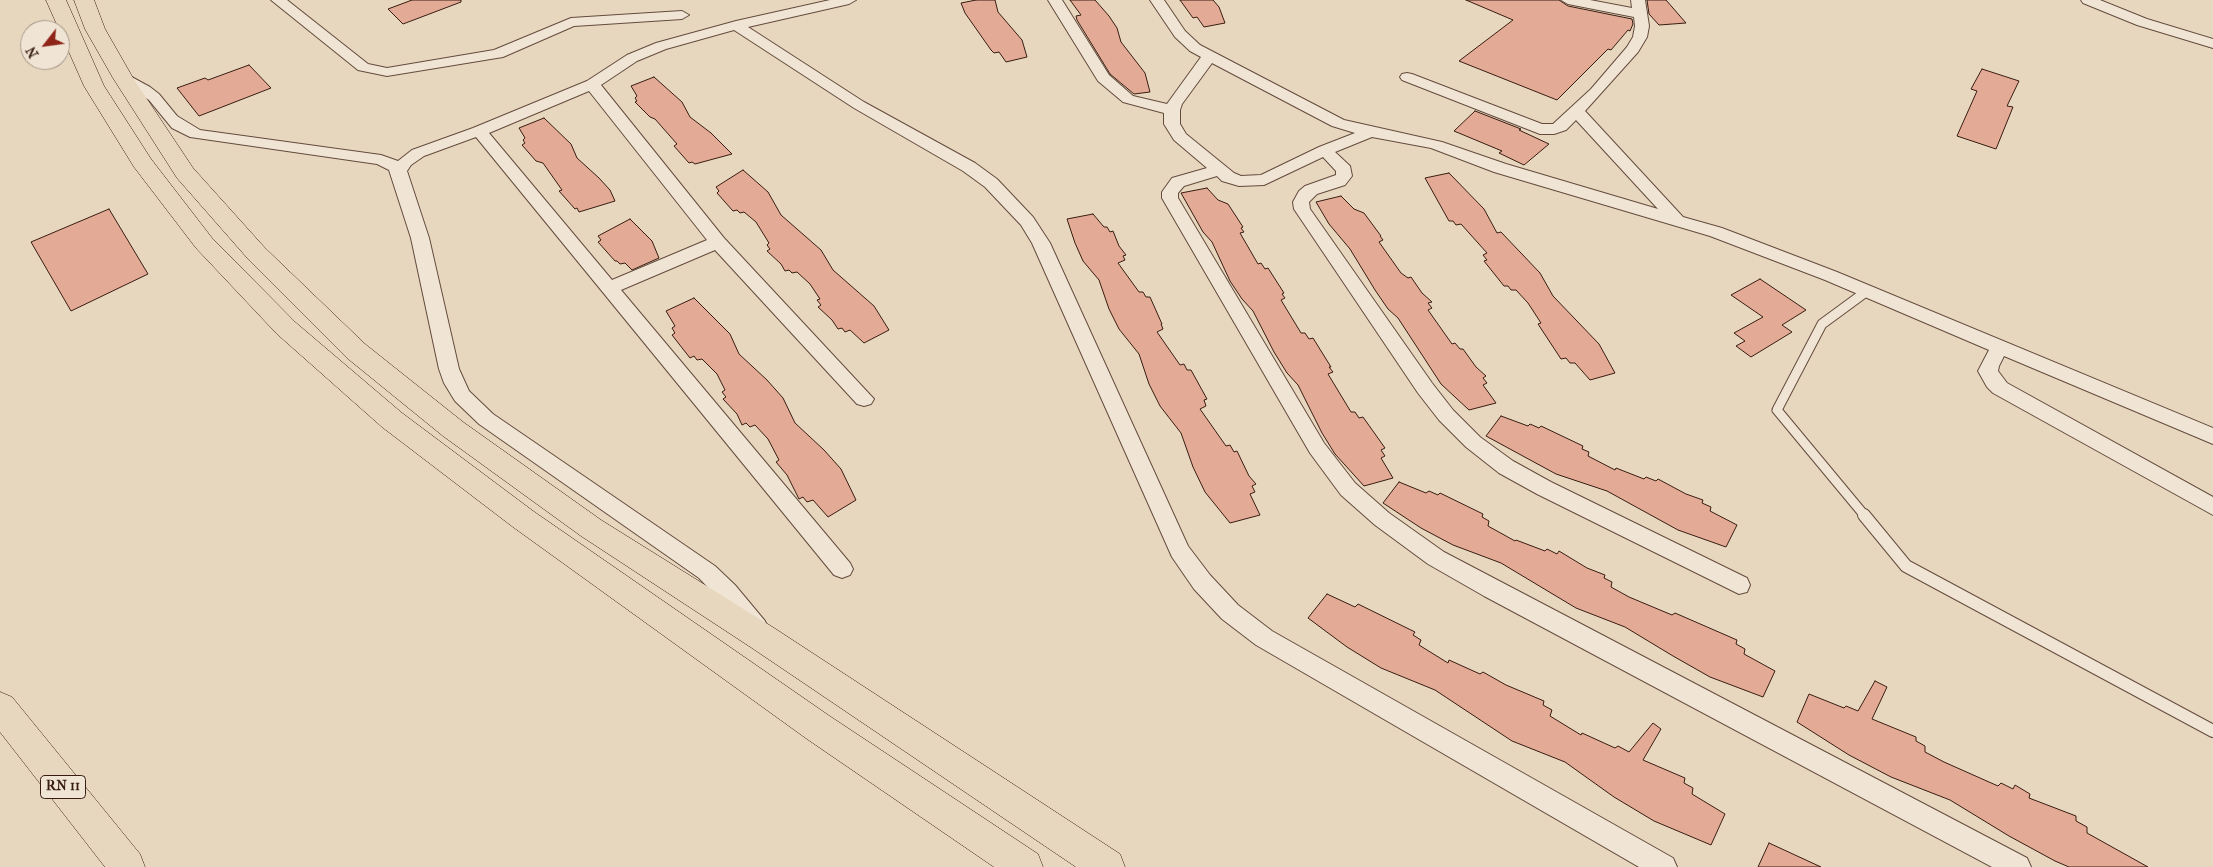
<!DOCTYPE html>
<html>
<head>
<meta charset="utf-8">
<style>
  body { margin:0 }
  #map { position:relative; width:2213px; height:867px; overflow:hidden; background:#e8d7bf; font-family:"IM FELL French Canon",serif }
  canvas { display:block }
  .north { position:absolute; left:20px; top:20px; width:50px; height:50px; box-sizing:border-box; background:#f0e5d5; border:1px solid #a69587; border-radius:50%; rotate:240deg; font-size:14px; font-weight:700; line-height:20px; text-align:center; color:#381c11 }
  .north::after { content:''; display:block; margin:auto; width:18px; height:22px; background:#8f2418; clip-path:polygon(50% 0,100% 100%,50% 72%,0 100%) }
</style>
</head>
<body>
<div id="map">
<canvas width="2213" height="867"></canvas>
<div class="north">N</div>
</div>
<script>
const context = document.querySelector('canvas').getContext('2d');
context.lineJoin = 'round';
function fillPath(path, color) { context.fillStyle = color; context.fill(path, 'evenodd'); }
const poly = rows => new Path2D(rows.map(r => 'M' + r).join(''));
function stroke(path, color, width, dash) { context.strokeStyle = color; context.lineWidth = width; context.lineCap = dash ? 'butt' : 'round'; context.setLineDash(dash || []); context.stroke(path); }
function write(font, color, halo, rows, align = 'center') {
  context.font = font + ' "IM FELL French Canon",serif'; context.lineWidth = 5; context.setLineDash([]); context.textBaseline = 'middle'; context.strokeStyle = halo; context.fillStyle = color; for (const [text, x, y, turn = 0] of rows) {
    context.save(); context.translate(x, y); context.rotate((+turn || 0) * Math.PI / 180); context.textAlign = isNaN(turn) ? turn : align; if (halo) context.strokeText(text, 0, 0); context.fillText(text, 0, 0); context.restore();
  }
}
const building = poly([
  [412,0,461,0,461,2,403,24,388,9,412,0],
  [976,0,995,0,998,12,1022,40,1027,57,1006,62,999,52,994,53,991,50,965,13,961,3,976,0],
  [1070,0,1095,0,1109,16,1117,28,1121,42,1145,73,1150,92,1134,94,1110,74,1077,20,1076,16,1081,15,1070,0],
  [1180,0,1213,0,1219,7,1225,23,1204,27,1197,17,1193,18,1180,0],
  [1466,0,1559,0,1568,6,1632,19,1633,24,1630,31,1628,30,1611,50,1608,49,1557,100,1459,61,1513,20,1466,0],
  [1647,0,1666,0,1686,23,1659,25,1649,14,1647,0],
  [249,65,271,88,199,116,177,88,205,78,208,80,249,65],
  [1982,69,2019,81,2007,106,2013,107,1996,149,1957,136,1977,91,1971,89,1982,69],
  [654,77,682,102,690,117,711,133,732,154,695,164,692,162,689,163,674,146,677,144,655,119,650,117,635,102,637,101,635,98,637,96,631,86,654,77],
  [1475,111,1521,129,1519,130,1549,144,1524,165,1499,153,1502,151,1454,131,1475,111],
  [544,118,571,144,577,158,599,178,610,190,615,201,579,212,577,208,575,209,559,191,562,190,543,163,536,161,522,145,525,143,523,140,525,138,519,128,544,118],
  [743,170,768,192,781,215,821,250,833,270,874,306,889,330,864,343,850,330,845,332,842,328,838,329,832,320,818,307,821,305,817,300,820,299,810,284,797,272,792,273,789,270,785,271,781,264,767,251,770,249,767,245,769,243,756,222,744,212,740,213,737,210,733,211,717,193,719,191,716,187,743,170],
  [1449,173,1484,209,1497,233,1501,232,1540,273,1553,296,1599,344,1615,373,1590,380,1575,363,1570,363,1566,358,1561,359,1538,324,1541,323,1528,303,1516,290,1511,290,1508,286,1504,286,1484,261,1487,260,1483,255,1487,253,1461,224,1456,225,1453,221,1449,221,1425,178,1449,173],
  [1207,188,1218,200,1228,204,1243,227,1241,228,1244,232,1240,233,1258,264,1261,263,1265,269,1268,268,1284,293,1282,294,1285,298,1281,300,1301,333,1305,333,1309,339,1313,338,1331,367,1329,367,1333,372,1328,374,1351,412,1355,412,1359,418,1363,417,1385,448,1381,450,1385,456,1381,458,1393,478,1364,486,1335,454,1322,433,1298,385,1287,373,1274,352,1253,311,1242,299,1230,281,1212,242,1203,232,1181,193,1207,188],
  [1341,196,1354,209,1364,213,1381,236,1380,236,1383,240,1379,242,1401,273,1408,278,1411,277,1422,293,1432,302,1428,303,1432,308,1428,310,1452,344,1455,343,1460,349,1463,349,1476,367,1486,376,1483,378,1487,383,1483,385,1496,403,1469,410,1441,384,1398,318,1388,309,1375,290,1350,249,1329,224,1316,202,1341,196],
  [109,209,148,274,71,311,31,242,109,209],
  [1093,214,1104,227,1107,227,1110,232,1113,231,1119,246,1126,255,1123,256,1125,260,1118,263,1139,292,1143,292,1146,297,1150,297,1162,324,1161,324,1163,329,1157,332,1180,365,1184,364,1187,370,1191,370,1207,399,1204,400,1206,406,1200,409,1226,446,1230,445,1234,452,1237,451,1249,476,1256,484,1252,486,1255,492,1250,494,1260,515,1230,523,1205,492,1193,467,1181,433,1160,406,1149,384,1139,354,1119,329,1109,309,1099,280,1083,261,1075,243,1067,219,1093,214],
  [630,219,652,241,659,258,632,270,625,263,620,264,617,261,615,261,598,242,601,240,598,236,630,219],
  [1760,279,1806,310,1782,325,1792,332,1751,357,1736,346,1745,341,1734,333,1763,317,1731,295,1760,279],
  [694,298,730,334,739,354,767,380,783,398,795,423,824,450,841,469,856,500,828,517,813,500,807,502,803,497,799,499,787,475,776,462,779,460,768,439,755,425,750,427,746,423,742,425,737,414,723,399,726,397,722,392,725,390,717,374,702,359,697,360,694,356,690,358,672,335,675,333,672,328,675,326,666,311,694,298],
  [1501,416,1528,426,1530,424,1539,428,1541,426,1583,446,1582,449,1589,452,1588,456,1615,470,1616,468,1644,479,1646,477,1656,481,1658,479,1686,494,1703,500,1702,503,1711,507,1710,511,1737,525,1726,547,1678,530,1607,491,1556,474,1486,436,1501,416],
  [1399,482,1426,493,1429,491,1438,495,1440,493,1483,514,1482,517,1489,521,1488,526,1515,541,1516,540,1545,551,1547,549,1557,554,1559,551,1587,568,1605,575,1604,578,1612,582,1611,587,1629,597,1672,615,1675,613,1737,640,1736,644,1745,649,1744,654,1775,671,1763,697,1710,677,1673,656,1625,627,1576,608,1501,563,1453,545,1421,528,1383,503,1399,482],
  [1327,594,1355,607,1358,604,1415,632,1413,635,1421,640,1419,645,1448,663,1449,660,1480,674,1483,672,1506,685,1544,701,1543,705,1552,710,1550,716,1581,735,1582,733,1615,748,1618,746,1629,752,1653,723,1661,729,1643,760,1685,778,1684,783,1693,788,1692,794,1725,814,1711,845,1654,821,1614,797,1565,762,1512,741,1435,690,1381,668,1347,647,1308,618,1327,594],
  [1875,681,1887,687,1872,719,1916,737,1916,741,1925,746,1925,752,1944,762,1998,786,2001,783,2013,789,2015,785,2030,794,2029,798,2076,816,2076,821,2087,827,2087,833,2148,867,2069,867,2055,861,2009,836,1950,800,1891,777,1849,755,1797,722,1809,694,1844,708,1846,706,1858,711,1875,681],
  [1769,843,1821,867,1758,867,1769,843]
]);
fillPath(building, '#e3ab96');
stroke(building, '#381c11', 1);
const laneFar1 = poly([
  [1865,516,1777,410,1822,324,1867,291]
]);
const lane = poly([
  [1864,515,1906,566,2213,731]
]);
const street = poly([
  [271,0,287,0,368,64,387,68,494,50,571,18,682,11,689,15,682,19,574,26,503,57,387,76,358,70,271,0],
  [830,0,856,0,849,4,748,27,864,102,975,163,997,179,1033,217,1050,243,1188,546,1210,575,1238,605,1272,631,1673,858,1677,867,1639,867,1256,645,1222,619,1194,589,1172,557,1032,243,1021,225,985,187,963,171,854,108,734,30,666,49,637,61,601,85,724,238,874,399,871,404,864,406,857,404,715,250,621,290,850,563,853,569,850,575,842,578,834,575,476,137,424,156,411,165,407,171,429,238,459,369,469,391,493,414,715,566,735,585,765,621,768,628,765,635,757,638,749,635,719,599,699,578,479,424,455,401,444,383,439,369,411,238,389,170,377,164,190,137,172,128,149,100,116,78,118,75,128,75,150,87,159,94,177,116,200,130,381,155,398,161,412,150,473,128,587,81,627,55,656,43,736,21,830,0],
  [589,91,707,240,612,280,489,133,589,91],
  [1048,0,1062,0,1109,75,1133,96,1167,104,1201,57,1190,51,1175,37,1150,0,1164,0,1185,31,1200,45,1344,120,1442,142,1506,164,1658,209,1576,120,1566,130,1554,134,1540,134,1402,80,1400,77,1402,74,1407,73,1412,74,1542,124,1553,124,1591,89,1627,47,1633,37,1635,26,1634,17,1568,4,1561,0,1590,0,1632,8,1631,0,1645,0,1649,26,1647,37,1638,52,1585,111,1683,217,1722,228,1837,272,2213,428,2213,444,2004,356,1999,366,1998,371,2007,383,2213,497,2213,515,1993,393,1987,387,1978,371,1989,350,1825,280,1710,236,1494,172,1431,148,1372,137,1335,152,1350,166,1352,176,1345,185,1317,194,1309,202,1310,209,1432,383,1453,410,1480,437,1513,461,1551,482,1747,578,1750,585,1747,592,1739,594,1537,494,1499,473,1466,447,1439,420,1418,393,1294,209,1293,202,1299,191,1305,186,1336,175,1336,171,1323,157,1264,185,1239,186,1222,181,1217,176,1184,186,1178,193,1178,198,1324,443,1355,483,1389,513,1444,552,2027,858,2031,867,1992,867,1484,596,1428,564,1375,525,1341,495,1310,453,1162,198,1162,192,1172,178,1207,168,1174,140,1164,124,1164,113,1123,102,1098,81,1048,0],
  [1212,63,1332,126,1355,133,1319,147,1261,175,1241,176,1234,173,1186,134,1180,124,1180,110,1182,104,1212,63],
  [2081,0,2100,0,2147,19,2213,39,2213,48,2137,25,2083,3,2081,0]
]);
const primary = poly([
  [0,692,12,697,140,854,145,867,105,867,0,732,0,692]
]);
const highway = poly([
  [46,0,66,0,104,86,151,159,212,238,295,322,402,413,533,511,831,717,1038,854,1043,867,994,867,807,739,513,527,382,427,277,334,196,248,134,167,84,86,46,0],
  [74,0,94,0,105,29,133,78,193,168,265,248,365,344,463,422,601,520,774,628,1120,854,1125,867,1076,867,752,648,581,536,443,436,347,358,249,260,177,178,113,78,85,29,74,0]
]);
stroke(laneFar1, '#644b3c', 11);
stroke(lane, '#644b3c', 14);
stroke(street, '#644b3c', 2);
stroke(primary, '#381c11', 1);
stroke(highway, '#381c11', 1);
stroke(laneFar1, '#f0e5d5', 9);
stroke(lane, '#f0e5d5', 12);
fillPath(street, '#f0e5d5');
fillPath(primary, '#e8d7bf');
fillPath(highway, '#e8d7bf');
for (const [x, y, w] of [
  [63,787,45]
]) { const box = new Path2D(); box.roundRect(x - w / 2, y - 11.5, w, 23, 4); context.fillStyle = '#f0e5d5'; context.fill(box); stroke(box, '#381c11', 1); }
write('bold 14px', '#381c11', null, [
  ["RN 11",63,787]
]);
</script>
</body>
</html>
